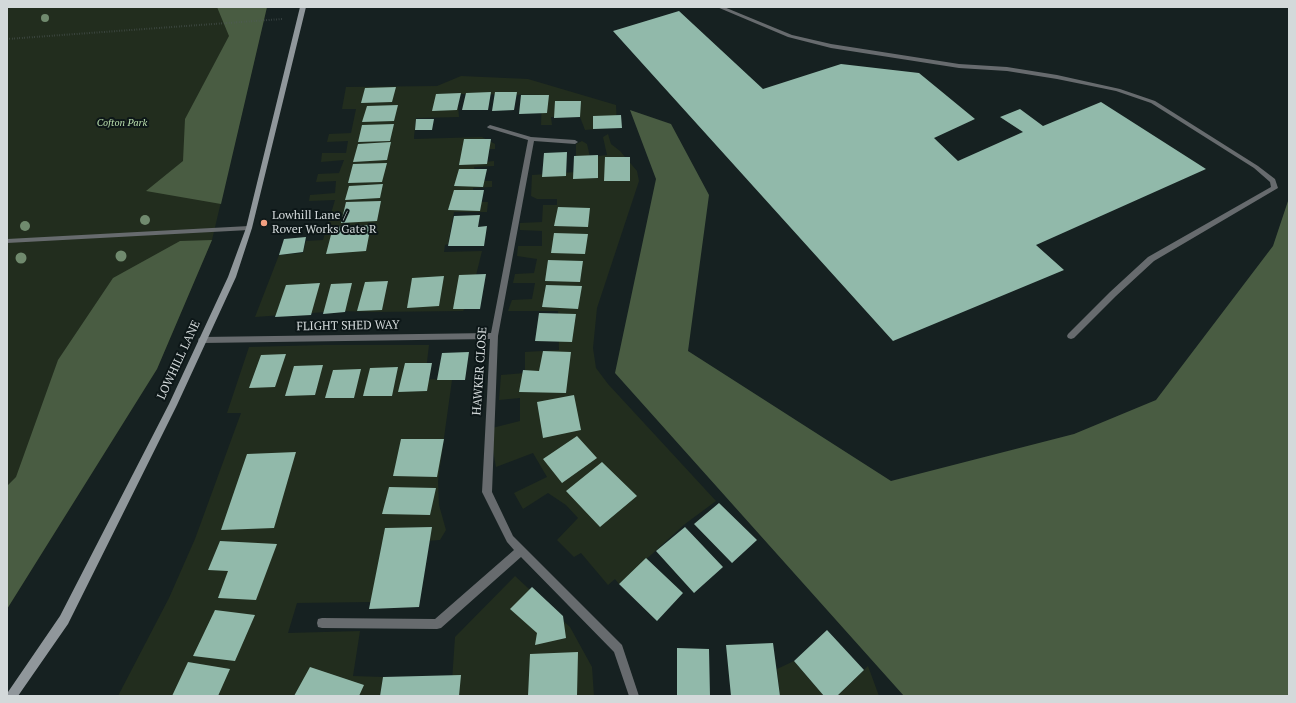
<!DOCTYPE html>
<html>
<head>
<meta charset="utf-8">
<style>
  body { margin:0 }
  #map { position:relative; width:1296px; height:703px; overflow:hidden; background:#162121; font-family:"PT Serif",serif }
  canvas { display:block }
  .frame { position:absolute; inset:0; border:8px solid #d3d9da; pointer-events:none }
</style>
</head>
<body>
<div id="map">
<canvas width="1296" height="703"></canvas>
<div class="frame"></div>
</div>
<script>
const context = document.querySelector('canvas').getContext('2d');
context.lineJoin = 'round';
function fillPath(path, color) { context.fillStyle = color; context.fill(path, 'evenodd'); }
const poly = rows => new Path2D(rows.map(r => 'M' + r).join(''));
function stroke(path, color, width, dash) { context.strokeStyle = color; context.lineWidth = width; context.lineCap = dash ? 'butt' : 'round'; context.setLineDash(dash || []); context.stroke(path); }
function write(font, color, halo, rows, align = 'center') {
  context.font = font + ' "PT Serif",serif'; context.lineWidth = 4; context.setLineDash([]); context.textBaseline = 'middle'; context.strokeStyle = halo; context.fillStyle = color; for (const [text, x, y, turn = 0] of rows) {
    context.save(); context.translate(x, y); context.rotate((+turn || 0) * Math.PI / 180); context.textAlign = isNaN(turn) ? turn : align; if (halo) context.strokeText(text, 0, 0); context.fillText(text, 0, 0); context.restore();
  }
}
fillPath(poly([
  [7,7,267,7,212,240,157,369,7,609],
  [461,76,528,79,616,105,617,127,585,130,580,117,551,117,552,125,541,125,542,95,457,94,459,117,416,118,414,137,414,139,482,137,495,144,495,149,484,149,484,162,494,161,494,166,474,167,478,181,492,181,492,187,473,188,475,202,488,202,487,212,454,212,448,244,445,245,444,252,482,251,469,304,463,311,373,312,340,311,255,317,279,255,303,253,306,241,323,240,335,200,309,201,310,195,335,193,336,181,316,182,318,174,339,173,344,160,321,162,322,153,346,153,348,141,327,142,329,134,351,133,356,109,342,109,346,87,437,86],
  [608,134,611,144,620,151,637,171,639,181,597,308,593,348,596,368,608,384,716,501,685,524,619,584,615,579,608,585,581,553,574,557,557,540,578,518,566,505,548,493,523,509,514,493,547,477,533,453,496,467,492,445,492,428,520,421,520,398,499,400,501,375,525,373,525,352,559,350,558,311,508,311,512,300,532,299,535,283,513,283,515,274,534,273,537,259,517,256,518,246,542,246,542,231,520,230,520,223,542,222,543,205,557,205,557,199,537,199,531,196,532,175,576,172,576,144,582,141,587,144,590,157,607,155,603,137],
  [323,345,429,345,425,379,452,380,438,481,439,505,446,530,440,540,382,544,371,602,297,603,288,633,360,631,353,676,383,677,380,696,118,696,169,598,195,539,241,413,227,413,249,347],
  [515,576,570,627,592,667,594,696,451,696,455,637],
  [794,661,824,696,780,696,777,669],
  [868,666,879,696,837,696,864,670]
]), '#222d1e');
fillPath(poly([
  [217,7,267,7,221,204,146,191,183,161,185,119,229,36],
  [630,110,671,124,709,195,688,351,891,481,1074,434,1156,400,1273,246,1289,198,1289,696,904,696,615,373,656,179],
  [212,240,157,369,7,609,7,486,16,477,58,360,113,278,180,241]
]), '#495c42');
fillPath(poly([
  [679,11,763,89,841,64,919,73,975,119,934,138,958,161,1023,132,1000,117,1020,109,1043,126,1101,102,1206,169,1036,245,1064,270,893,341,613,31],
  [396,87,392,102,361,103,365,88],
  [491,92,488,110,462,110,466,93],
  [495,92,517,92,514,110,492,111],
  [461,93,457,110,432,111,436,94],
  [521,95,549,95,547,113,519,114],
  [555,101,581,101,580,117,554,118],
  [398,105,394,121,362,122,367,106],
  [621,115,622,128,593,129,593,116],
  [416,119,434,119,432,130,415,130],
  [394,124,390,141,358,142,362,125],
  [464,139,491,139,487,164,459,165],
  [391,142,387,160,353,162,358,144],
  [567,152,566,176,542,177,544,153],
  [598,155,598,178,573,179,574,156],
  [605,157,630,157,630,181,604,181],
  [387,163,382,182,348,183,353,164],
  [459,169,487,169,483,187,454,186],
  [383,184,380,198,345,200,349,186],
  [454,190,484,190,480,211,448,210],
  [381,201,377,221,341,223,346,202],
  [558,207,590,208,588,227,554,226],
  [480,215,478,227,487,226,484,246,448,246,454,216],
  [371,225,366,251,326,254,333,227],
  [554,233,588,234,585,254,551,253],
  [306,237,303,252,279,255,284,239],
  [548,260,583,261,580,282,545,281],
  [486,274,480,309,453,309,459,275],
  [444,276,439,306,407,308,412,278],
  [388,281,382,310,357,311,365,282],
  [320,283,311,315,275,317,286,285],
  [352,283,345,312,323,314,331,284],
  [546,285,582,286,578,309,542,307],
  [539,313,576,314,572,342,535,341],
  [543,351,571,352,566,393,519,392,523,370,539,371],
  [469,352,465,380,437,380,442,353],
  [286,354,275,387,249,388,261,355],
  [405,363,432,363,427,391,398,392],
  [323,365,315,395,285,396,294,366],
  [398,367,392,396,363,396,370,368],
  [361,369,354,398,325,398,333,370],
  [574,395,581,430,543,438,537,402],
  [577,436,597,458,562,483,543,459],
  [401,439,444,439,437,477,393,476],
  [296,452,274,528,221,530,247,454],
  [602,462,637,496,600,527,566,491],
  [389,487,436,488,430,515,382,514],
  [719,503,757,540,732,563,694,524],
  [432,527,419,607,369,609,385,528],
  [685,527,723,567,694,593,656,551],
  [220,541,277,544,256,600,218,598,228,571,208,570],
  [646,558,683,593,657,621,619,584],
  [532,587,563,616,566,638,535,645,537,633,510,609],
  [215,610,255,615,235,661,193,656],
  [827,630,864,670,837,696,824,696,794,661],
  [773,643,780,696,731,696,726,645],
  [677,648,709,649,710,696,677,696],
  [578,652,577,696,528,696,530,654],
  [188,662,230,669,218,696,172,696],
  [310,667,364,685,359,696,294,696],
  [461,675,459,696,380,696,383,677]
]), '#91b9aa');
stroke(poly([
  [7,39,282,19]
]), '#505a5a', 2, [0.5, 2]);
fillPath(poly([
  [717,7,724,7,792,35,831,44,959,64,1007,67,1057,75,1120,89,1155,101,1258,166,1275,179,1278,188,1154,261,1116,296,1074,338,1071,339,1068,338,1067,336,1068,334,1110,292,1148,257,1271,187,1270,182,1254,168,1151,103,1116,91,1057,79,1007,71,959,68,831,48,788,37,717,7],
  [249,226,252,228,249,230,7,243,7,239,249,226]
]), '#676b6e');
fillPath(poly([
  [490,125,531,137,575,140,578,142,575,144,534,141,498,336,492,492,513,536,622,645,639,696,629,696,614,652,521,557,441,628,437,629,322,628,318,627,317,623,318,619,322,618,435,619,514,550,507,542,482,492,490,339,202,343,199,342,198,340,199,338,202,337,491,333,528,140,488,128,487,127,490,125]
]), '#676b6e');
fillPath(poly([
  [300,7,306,7,252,228,236,277,177,405,68,624,18,696,7,696,8,692,60,616,169,404,228,277,246,228,300,7]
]), '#90979b');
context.fillStyle = '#708a6e';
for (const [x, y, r] of [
  [45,18,4],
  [145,220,5],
  [25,226,5],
  [121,256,5.5],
  [21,258,5.5]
]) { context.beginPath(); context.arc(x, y, r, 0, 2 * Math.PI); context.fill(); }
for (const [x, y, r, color] of [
  [264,223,4,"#f3a081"]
]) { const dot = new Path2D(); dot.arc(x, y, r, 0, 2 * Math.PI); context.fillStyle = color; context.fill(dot); stroke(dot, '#0d1718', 1.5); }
write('italic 10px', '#badfad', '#0d1718', [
  ["Cofton Park",122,123]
]);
write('12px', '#d3d9da', '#0d1718', [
  ["Lowhill Lane /",272,216],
  ["Rover Works Gate R",272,230]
], 'left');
write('12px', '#d3d9da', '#0d1718', [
  ["FLIGHT SHED WAY",348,326,-1],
  ["LOWHILL LANE",179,360,-65],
  ["HAWKER CLOSE",480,371,-86]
]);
</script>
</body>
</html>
